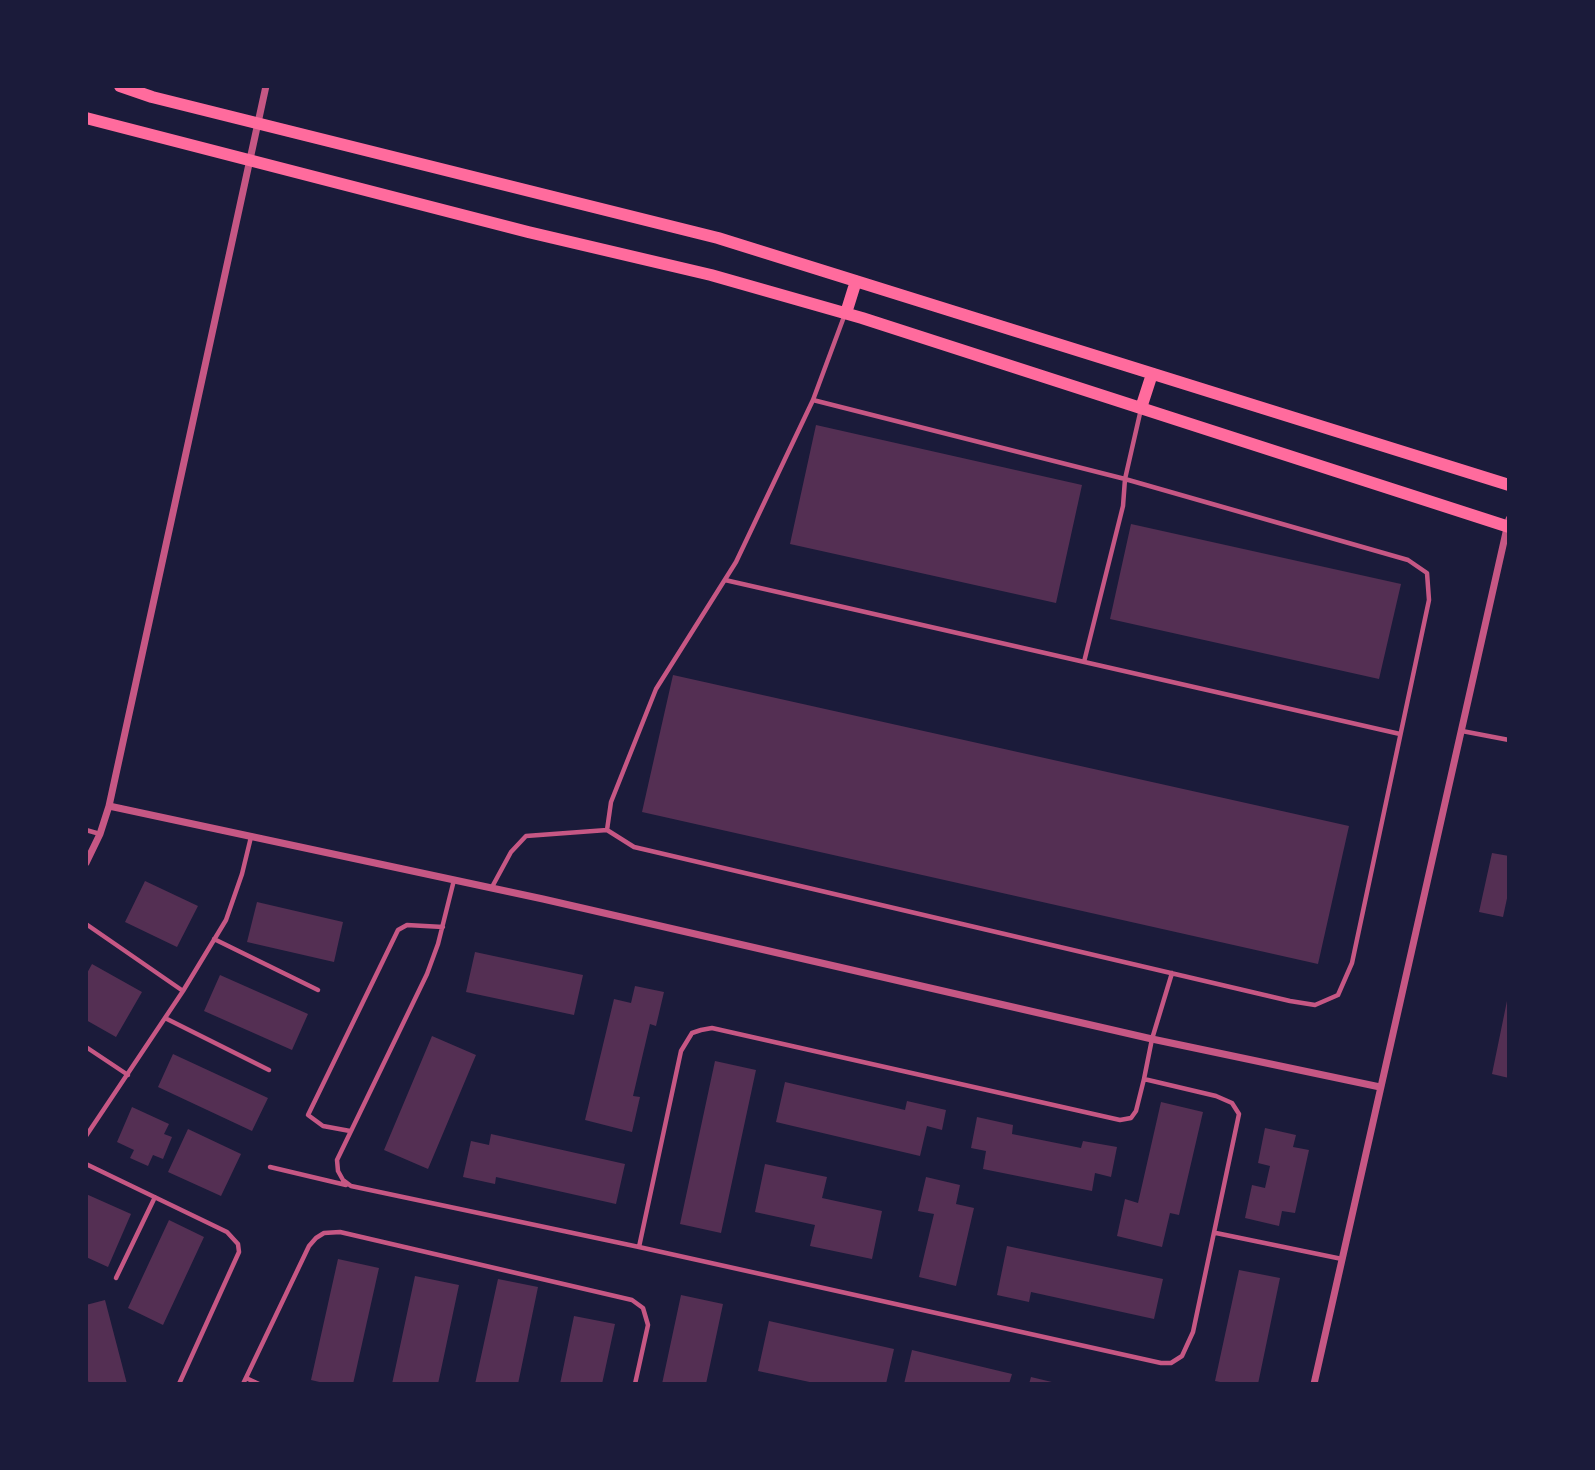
<!DOCTYPE html>
<html>
<head>
<meta charset="utf-8">
<style>
  body { margin:0 }
  #map { position:relative; width:1595px; height:1470px; overflow:hidden; background:#1b1b3a; font-family:"Golos Text",sans-serif }
  canvas { display:block }
  .frame { position:absolute; inset:0; border:88px solid #1b1b3a; pointer-events:none }
</style>
</head>
<body>
<div id="map">
<canvas width="1595" height="1470"></canvas>
<div class="frame"></div>
</div>
<script>
const context = document.querySelector('canvas').getContext('2d');
context.lineJoin = 'round';
function fillPath(path, color) { context.fillStyle = color; context.fill(path, 'evenodd'); }
const poly = rows => new Path2D(rows.map(r => 'M' + r).join(''));
function stroke(path, color, width, dash) { context.strokeStyle = color; context.lineWidth = width; context.lineCap = dash ? 'butt' : 'round'; context.setLineDash(dash || []); context.stroke(path); }
fillPath(poly([
  [816,425,1082,485,1056,603,790,544],
  [1131,524,1401,584,1379,679,1110,619],
  [673,675,1349,826,1318,964,642,812],
  [1492,853,1509,856,1509,889,1503,917,1479,912],
  [145,881,198,906,177,947,125,922],
  [257,902,343,922,334,962,247,942],
  [475,952,583,975,574,1015,466,992],
  [92,964,142,992,116,1037,86,1020,86,975],
  [220,975,308,1014,292,1050,204,1011],
  [635,986,664,992,656,1026,650,1024,633,1096,640,1097,632,1132,585,1120,614,999,631,1003],
  [1508,996,1509,996,1509,1078,1492,1074],
  [432,1036,476,1055,428,1169,384,1150],
  [173,1054,268,1098,252,1131,158,1087],
  [715,1061,756,1070,721,1233,680,1224],
  [785,1082,905,1110,907,1101,946,1110,942,1130,927,1126,920,1156,776,1122],
  [1161,1102,1203,1112,1179,1215,1170,1213,1162,1247,1117,1236,1125,1199,1138,1203],
  [132,1107,169,1124,164,1134,172,1137,163,1159,153,1155,148,1166,130,1158,134,1150,117,1142],
  [977,1117,1013,1125,1012,1134,1081,1148,1083,1141,1117,1147,1111,1177,1095,1173,1092,1191,983,1169,986,1151,971,1148],
  [1265,1128,1296,1135,1293,1147,1309,1150,1295,1213,1282,1211,1279,1226,1245,1218,1252,1185,1265,1188,1270,1166,1258,1163],
  [188,1129,241,1154,221,1196,168,1172],
  [491,1134,625,1164,616,1204,496,1177,495,1184,463,1177,471,1141,489,1145],
  [765,1164,827,1177,822,1198,882,1211,872,1259,810,1246,815,1225,755,1212],
  [926,1177,960,1185,956,1204,974,1208,956,1286,919,1277,934,1214,918,1211],
  [86,1194,131,1214,108,1267,86,1257],
  [169,1220,204,1237,163,1325,128,1308],
  [1007,1246,1163,1279,1154,1319,1031,1292,1029,1302,997,1295],
  [338,1259,379,1268,353,1384,328,1384,311,1380],
  [1239,1270,1280,1278,1258,1384,1230,1384,1215,1381],
  [415,1276,459,1285,438,1384,392,1384],
  [498,1279,538,1287,518,1384,475,1384],
  [681,1295,723,1304,706,1384,662,1384],
  [105,1300,127,1384,89,1384,86,1373,86,1305],
  [574,1316,615,1324,602,1384,560,1384],
  [769,1321,894,1349,886,1384,819,1384,758,1371],
  [912,1350,1012,1374,1009,1384,904,1384],
  [1031,1377,1056,1383,1056,1384,1029,1384]
]), '#542f53');
stroke(poly([
  [813,400,1125,479,1408,560,1427,573,1429,600,1352,963,1338,995,1315,1005,1290,1001,634,847,607,830,611,802,656,689,736,562,813,400,845,314],
  [725,580,1400,734],
  [1084,662,1123,506,1125,479,1141,409],
  [1462,731,1509,740],
  [86,830,100,834],
  [454,880,438,944,427,974,337,1160,338,1171,343,1180,351,1186,639,1247,1161,1363,1171,1363,1182,1356,1193,1332,1239,1114,1232,1103,1216,1096,1144,1079,1152,1039,1172,973],
  [492,887,511,852,526,836,607,830],
  [86,924,183,991],
  [214,939,318,990],
  [165,1018,269,1070],
  [86,1047,128,1075],
  [350,1131,323,1126,308,1115,398,930,407,925,443,927],
  [86,1136,183,991,226,920,242,874,251,837],
  [86,1164,227,1232,238,1244,239,1252,179,1384],
  [270,1167,346,1185],
  [1216,1233,1342,1259],
  [639,1247,681,1051,692,1033,701,1030,712,1028,1120,1120,1131,1118,1136,1111,1144,1079],
  [116,1278,155,1197],
  [246,1378,259,1384],
  [243,1384,309,1246,316,1238,324,1233,340,1232,632,1300,643,1308,648,1325,635,1384]
]), '#c65784', 4.5);
stroke(poly([
  [109,806,543,899,1152,1039,1380,1087],
  [86,863,100,834,109,806,266,86],
  [1314,1384,1509,519]
]), '#c65784', 7);
stroke(poly([
  [120,86,152,97,718,238,1509,485],
  [86,118,528,232,711,275,862,318,1509,527],
  [846,313,856,281],
  [1141,408,1152,374]
]), '#ff6b9d', 12);
</script>
</body>
</html>
